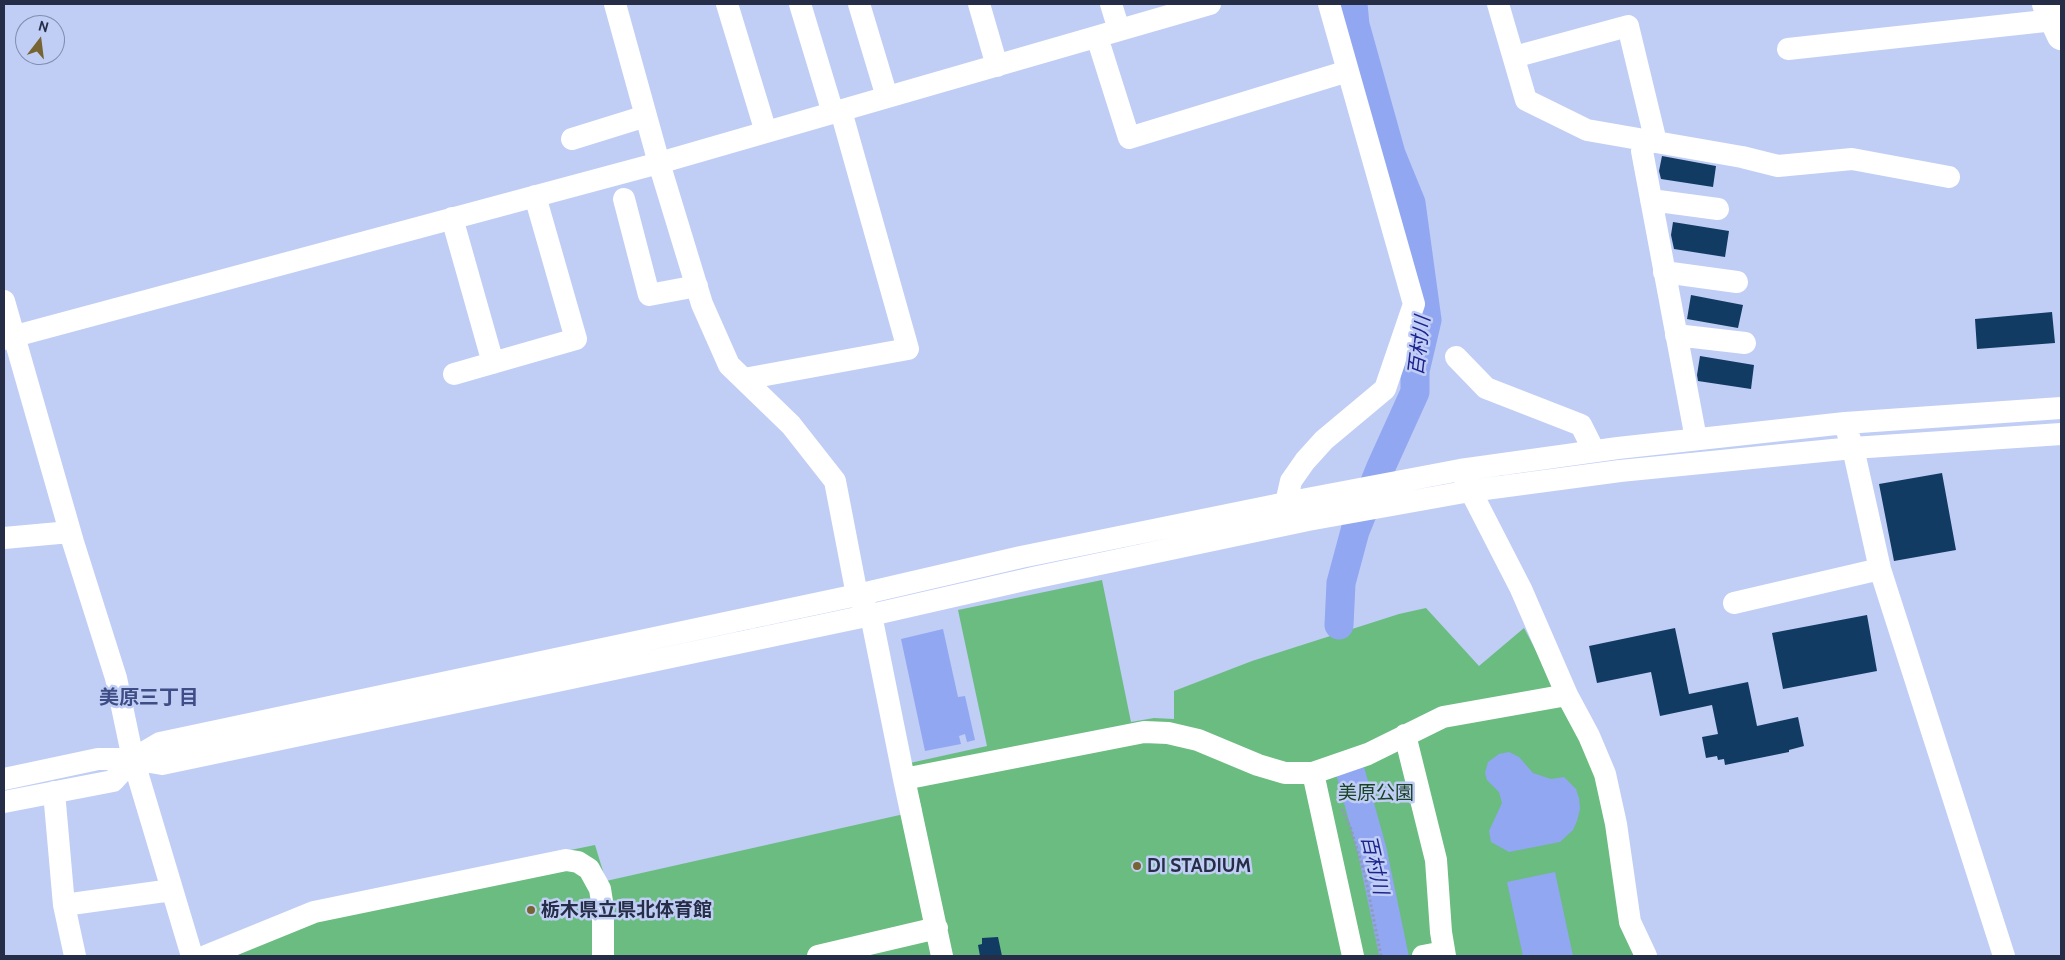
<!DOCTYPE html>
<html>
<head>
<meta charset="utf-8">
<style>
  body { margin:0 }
  #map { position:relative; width:2065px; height:960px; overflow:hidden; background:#c0cdf5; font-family:Cabin,sans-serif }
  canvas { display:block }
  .frame { position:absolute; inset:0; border:5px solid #262e47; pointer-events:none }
  .north { position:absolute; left:15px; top:15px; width:50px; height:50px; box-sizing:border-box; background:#c0cdf5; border:1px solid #828daf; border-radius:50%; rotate:15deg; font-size:14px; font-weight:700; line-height:20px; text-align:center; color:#262e47 }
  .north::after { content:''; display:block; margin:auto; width:18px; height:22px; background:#766533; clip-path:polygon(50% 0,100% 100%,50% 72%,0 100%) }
</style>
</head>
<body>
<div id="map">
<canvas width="2065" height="960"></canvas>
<div class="frame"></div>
<div class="north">N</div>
</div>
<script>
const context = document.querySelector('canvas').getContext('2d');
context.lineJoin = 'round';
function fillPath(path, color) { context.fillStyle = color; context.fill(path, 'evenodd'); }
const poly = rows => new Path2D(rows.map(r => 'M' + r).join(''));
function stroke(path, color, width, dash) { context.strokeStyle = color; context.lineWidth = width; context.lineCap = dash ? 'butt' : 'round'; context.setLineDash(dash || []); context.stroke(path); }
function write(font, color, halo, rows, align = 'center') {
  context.font = font + ' Cabin,"Noto Sans JP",sans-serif'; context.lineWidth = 5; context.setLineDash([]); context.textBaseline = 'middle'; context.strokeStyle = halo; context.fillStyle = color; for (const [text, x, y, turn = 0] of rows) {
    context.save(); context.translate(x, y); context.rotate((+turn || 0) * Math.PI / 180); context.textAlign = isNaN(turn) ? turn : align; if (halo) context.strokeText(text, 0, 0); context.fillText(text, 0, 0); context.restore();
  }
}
fillPath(poly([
  [1102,580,1131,722,1154,718,1174,719,1174,691,1252,661,1399,614,1426,608,1479,666,1524,628,1578,730,1597,775,1637,956,209,956,311,903,595,845,606,881,922,810,910,763,987,746,958,610]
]), '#6bbc80');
fillPath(poly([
  [943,629,958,697,965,696,975,740,967,742,965,734,959,736,961,744,925,751,901,639],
  [1509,752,1519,757,1533,773,1551,779,1564,777,1576,789,1579,798,1580,809,1577,821,1573,830,1560,842,1509,852,1491,842,1489,831,1502,803,1499,792,1487,780,1485,773,1488,762,1499,754],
  [1555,872,1573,956,1523,956,1507,882]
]), '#91a7f1');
stroke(poly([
  [1339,625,1341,583,1355,531,1381,467,1415,392,1415,371,1427,320,1411,203,1391,154,1355,25,1353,4],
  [1351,774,1372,850,1394,956]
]), '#91a7f1', 29);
fillPath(poly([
  [1662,156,1716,166,1713,187,1661,179,1659,171],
  [1673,222,1729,231,1725,257,1674,249,1671,235],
  [1691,295,1743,305,1738,328,1687,319],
  [2052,312,2055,343,1977,349,1975,319],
  [1700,356,1754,365,1751,389,1698,381,1697,375],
  [1942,473,1956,550,1894,561,1879,484],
  [1867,615,1877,671,1783,689,1772,633],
  [1675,628,1689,694,1748,682,1757,726,1798,717,1804,746,1789,750,1789,752,1725,765,1724,759,1718,760,1717,756,1706,758,1702,737,1718,734,1712,705,1660,716,1651,672,1597,683,1589,646],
  [998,937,1002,956,980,956,978,945,982,944,982,938]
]), '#113b63');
stroke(poly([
  [1342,809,1351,829,1365,875,1381,956]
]), '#8f9abd', 3, [2.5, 2.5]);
stroke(poly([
  [615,4,659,163,702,304,729,365,791,425,835,481,857,595,871,615,904,779,942,956],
  [727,4,766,132],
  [800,4,833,113],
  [859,4,887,97],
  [979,4,997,66],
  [1111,4,1119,30],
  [1498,4,1526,100,1587,130,1742,157,1778,166,1852,159,1949,177],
  [1097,37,1129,138,1348,71],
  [1788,49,2054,20],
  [1514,57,1628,26,1656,142],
  [572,139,646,116],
  [1642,151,1696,439],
  [624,199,649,295,697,286],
  [1651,200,1718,209],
  [452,218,493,363],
  [1664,272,1737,282],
  [4,301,73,542,116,678,133,759,192,956],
  [1676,335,1745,343],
  [4,339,659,163,1210,4],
  [1456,357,1486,388,1581,425,1594,451],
  [454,374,576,339,535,196],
  [744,379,908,349,841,111],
  [1848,434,1853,448,1880,569,2004,956],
  [1465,480,1521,589,1567,695,1589,736,1605,774,1616,824,1630,922,1646,956],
  [1286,503,1291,481,1305,461,1324,440,1385,389,1414,304,1329,4],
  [4,538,70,532],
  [1734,603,1880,569],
  [1405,735,1436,860,1441,932,1445,956],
  [1313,773,1353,956],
  [4,779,98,759,133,759,162,764,871,615,1033,578,1308,520,1470,491,1620,471,1853,448,2061,434],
  [904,779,1144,732,1168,733,1198,740,1258,765,1285,773,1313,773,1368,754,1443,717,1567,695],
  [54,792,64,905,75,956],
  [4,802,113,781,133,759,160,743,857,595,1021,557,1286,503,1460,470,1618,448,1845,423,2061,408],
  [64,905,172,890],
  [206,956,314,912,566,860,578,862,589,869,600,889,603,908,603,956],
  [818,956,937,928],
  [1423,956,1444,952]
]), '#fff', 22);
stroke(poly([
  [2046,4,2061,36]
]), '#fff', 28);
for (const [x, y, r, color] of [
  [1137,866,5,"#766533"],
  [531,910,5,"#766533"]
]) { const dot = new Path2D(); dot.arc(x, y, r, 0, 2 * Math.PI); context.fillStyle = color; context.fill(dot); stroke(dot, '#c0cdf5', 2); }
write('19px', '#1a4226', '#c0cdf5', [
  ["美原公園",1376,793]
]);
write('bold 19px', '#262e47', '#c0cdf5', [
  ["DI STADIUM",1147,866],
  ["栃木県立県北体育館",541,910]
], 'left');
write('italic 20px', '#1e248d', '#c0cdf5', [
  ["百村川",1420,346,-83],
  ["百村川",1374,865,77]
]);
write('bold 20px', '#3e4d85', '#c0cdf5', [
  ["美原三丁目",149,698]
]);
</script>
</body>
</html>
